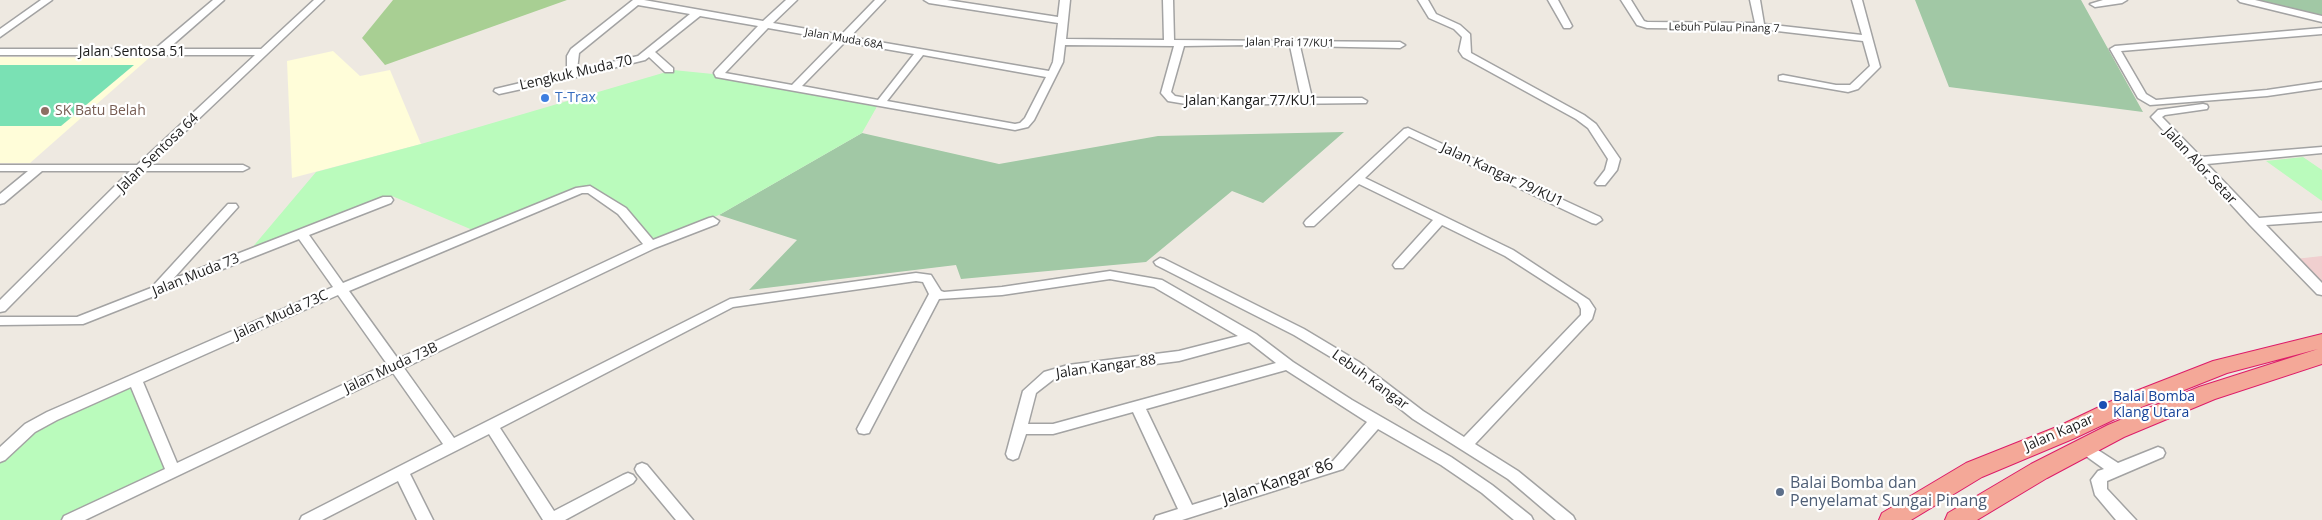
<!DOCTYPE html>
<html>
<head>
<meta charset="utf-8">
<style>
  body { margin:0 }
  canvas { display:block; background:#eee9e1 }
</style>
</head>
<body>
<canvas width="2322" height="520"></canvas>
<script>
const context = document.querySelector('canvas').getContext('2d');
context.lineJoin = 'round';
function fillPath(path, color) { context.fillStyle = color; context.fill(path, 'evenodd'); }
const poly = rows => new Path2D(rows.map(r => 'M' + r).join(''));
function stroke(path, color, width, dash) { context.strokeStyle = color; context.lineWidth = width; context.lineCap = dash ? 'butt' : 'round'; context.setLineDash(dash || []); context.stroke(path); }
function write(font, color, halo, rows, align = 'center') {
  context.font = font + ' "Open Sans",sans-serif'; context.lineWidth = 4.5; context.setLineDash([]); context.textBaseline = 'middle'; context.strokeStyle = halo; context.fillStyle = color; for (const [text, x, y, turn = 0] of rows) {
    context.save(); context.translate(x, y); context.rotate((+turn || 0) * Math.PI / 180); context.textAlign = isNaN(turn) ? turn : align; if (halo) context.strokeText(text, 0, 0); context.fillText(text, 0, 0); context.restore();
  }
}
fillPath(poly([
  [2322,256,2322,286,2295,259]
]), '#f0cfcf');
fillPath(poly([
  [333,51,360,76,390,70,421,144,292,178,287,61],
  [0,57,149,58,30,163,0,163]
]), '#fffdd9');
fillPath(poly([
  [393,0,567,0,385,65,362,38]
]), '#a8cf93');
fillPath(poly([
  [1915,0,2081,0,2143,112,1949,87],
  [2257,0,2322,0,2322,16],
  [1344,132,1263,203,1232,191,1146,262,961,279,956,265,749,290,797,240,719,215,862,133,999,164,1158,136]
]), '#a1c8a5');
fillPath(poly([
  [673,70,713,74,879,103,862,133,719,215,656,240,592,189,475,231,392,196,245,256,316,172,421,144],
  [2303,157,2322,170,2322,201,2266,161],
  [135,380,173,471,70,520,0,520,0,456,14,441]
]), '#bafbbc');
fillPath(poly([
  [0,65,134,65,61,126,0,126]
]), '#7ae1b4');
const minor = poly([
  [41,0,52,0,0,37,0,29,41,0],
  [213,0,224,0,168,49,261,49,314,0,324,0,150,165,243,165,249,168,243,171,143,171,5,311,0,312,0,300,130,171,42,171,4,203,0,204,0,194,28,171,0,171,0,165,137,165,255,55,0,55,0,49,155,49,213,0],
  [633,0,644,0,763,21,786,0,797,0,773,23,841,35,875,0,885,0,850,37,1049,71,1053,62,1058,23,929,3,924,0,947,0,1058,17,1060,0,1070,0,1066,39,1164,40,1163,0,1173,0,1174,40,1400,42,1405,45,1400,48,1300,46,1312,98,1362,98,1367,101,1366,103,1192,105,1168,101,1161,93,1174,46,1065,45,1063,62,1034,120,1028,127,1015,130,716,77,714,73,715,71,758,26,700,16,655,52,673,68,673,72,665,72,649,57,645,60,572,78,499,94,494,91,495,89,567,72,567,56,571,49,633,0],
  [638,5,690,14,638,56,577,70,579,53,638,5],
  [768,28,836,40,792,85,725,73,768,28],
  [845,42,914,54,878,100,802,86,845,42],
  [1248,45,1290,46,1301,98,1192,99,1175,96,1171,92,1184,46,1248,45],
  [923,55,1046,77,1025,118,1020,123,1015,124,887,101,923,55],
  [1418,0,1428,0,1436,14,1460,25,1470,34,1471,53,1584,115,1596,124,1620,159,1617,170,1605,185,1597,185,1595,183,1605,170,1608,159,1588,128,1576,119,1463,57,1459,51,1462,37,1454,29,1429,18,1418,0],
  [1548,0,1558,0,1572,26,1570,28,1564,28,1548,0],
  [1621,0,1631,0,1644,21,1647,22,1755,23,1750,0,1760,0,1764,24,1862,35,1852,0,1862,0,1880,67,1858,89,1848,92,1779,80,1779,76,1783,75,1836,85,1850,85,1870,66,1863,41,1760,29,1647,28,1637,25,1621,0],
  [2103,0,2127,0,2122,3,2095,7,2090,4,2103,0],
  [2238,0,2255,0,2322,16,2322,22,2240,2,2238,0],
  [2322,28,2322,34,2121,51,2146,94,2156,100,2267,90,2322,82,2322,88,2267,96,2150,105,2138,98,2110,49,2115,46,2322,28],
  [2203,104,2207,105,2208,107,2207,109,2165,115,2162,117,2201,157,2322,147,2322,153,2207,164,2259,218,2322,213,2322,221,2266,225,2322,283,2322,295,2317,294,2250,225,2151,117,2158,110,2203,104],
  [1408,128,1600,217,1602,220,1596,224,1592,223,1409,136,1365,178,1513,250,1589,300,1595,309,1592,319,1475,444,1518,471,1573,516,1575,520,1556,520,1508,479,1413,419,1349,368,1294,335,1156,265,1154,262,1160,258,1164,259,1304,329,1359,362,1423,411,1464,437,1581,315,1581,309,1578,303,1505,256,1442,225,1403,268,1395,268,1393,265,1395,262,1433,220,1359,184,1314,226,1306,226,1304,223,1306,220,1404,129,1408,128],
  [590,186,626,208,653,240,709,218,713,217,719,221,717,224,655,248,404,368,454,438,730,299,916,273,931,275,941,291,944,292,1002,287,1110,271,1162,280,1256,334,1293,362,1352,400,1451,457,1492,485,1531,516,1533,520,1514,520,1482,493,1441,465,1378,429,1343,469,1182,520,1154,520,1156,516,1178,509,1133,412,1053,434,1026,434,1018,458,1013,460,1008,458,1006,454,1023,391,1044,372,1068,365,1179,351,1238,336,1154,287,1110,279,1002,295,939,299,871,429,869,433,864,434,859,433,857,429,929,294,923,282,916,281,733,307,500,428,554,511,623,475,628,473,633,475,636,479,633,483,565,520,543,520,489,434,410,474,433,520,417,520,398,481,322,520,300,520,302,516,443,444,393,373,85,520,62,520,64,516,165,469,131,387,57,420,35,432,5,460,0,462,0,447,25,424,47,412,333,287,299,239,83,324,0,325,0,317,77,317,151,288,228,204,236,204,238,207,173,279,383,197,391,197,393,200,391,203,309,235,343,283,576,188,590,186],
  [582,193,588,193,618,214,643,244,398,359,349,291,582,193],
  [338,295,387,364,177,463,143,382,338,295],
  [1249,342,1276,363,1053,424,1028,424,1036,393,1054,379,1068,375,1179,361,1249,342],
  [1286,370,1367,422,1333,461,1192,505,1146,409,1286,370],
  [2084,441,2118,463,2158,447,2163,449,2165,453,2163,457,2107,481,2107,489,2136,520,2116,520,2095,495,2091,480,2098,471,2104,469,2079,451,2077,447,2079,443,2084,441],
  [642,463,647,465,693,520,676,520,637,473,635,469,637,465,642,463]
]);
const trunk = poly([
  [2322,334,2322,364,2215,399,2124,437,2047,478,1977,520,1945,520,1948,513,2031,464,2108,425,2199,387,2318,349,2227,373,2134,410,2075,438,1982,477,1911,520,1879,520,1882,513,1966,463,2059,426,2118,398,2213,361,2322,334]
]);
stroke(minor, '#a3a3a3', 3);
stroke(trunk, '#dd1c69', 2);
fillPath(minor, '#fff');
fillPath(trunk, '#f4a898');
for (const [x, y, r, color] of [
  [545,98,5,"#3f7fe0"],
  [45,111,5,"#8d6e63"],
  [2103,405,5,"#1a4fb4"],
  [1780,492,5,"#5c6f8a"]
]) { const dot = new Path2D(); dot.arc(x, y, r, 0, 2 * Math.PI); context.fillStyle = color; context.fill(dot); stroke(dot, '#fff', 2); }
write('11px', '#1c1c1c', '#fff', [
  ["Lebuh Pulau Pinang 7",1724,28,1],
  ["Jalan Muda 68A",844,39,10],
  ["Jalan Prai 17/KU1",1290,43,1]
]);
write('14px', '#1c1c1c', '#fff', [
  ["Jalan Sentosa 51",132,52],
  ["Lengkuk Muda 70",576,73,-13],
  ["Jalan Kangar 77/KU1",1251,101],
  ["Jalan Sentosa 64",158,153,-44],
  ["Jalan Alor Setar",2200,166,47],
  ["Jalan Kangar 79/KU1",1502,175,25],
  ["Jalan Muda 73",196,275,-22],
  ["Jalan Muda 73C",281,315,-24],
  ["Jalan Kangar 88",1106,367,-8],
  ["Jalan Muda 73B",391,368,-25],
  ["Lebuh Kangar",1370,380,36],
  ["Jalan Kapar",2059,433,-23]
]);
write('14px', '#366cbe', '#fff', [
  ["T-Trax",555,98]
], 'left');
write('14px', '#785e54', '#fff', [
  ["SK Batu Belah",55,111]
], 'left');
write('14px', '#164399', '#fff', [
  ["Balai Bomba",2113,397],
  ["Klang Utara",2113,413]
], 'left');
write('16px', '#1c1c1c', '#fff', [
  ["Jalan Kangar 86",1278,482,-18]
]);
write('16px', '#4e5e75', '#fff', [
  ["Balai Bomba dan",1790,483],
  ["Penyelamat Sungai Pinang",1790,501]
], 'left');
</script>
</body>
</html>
